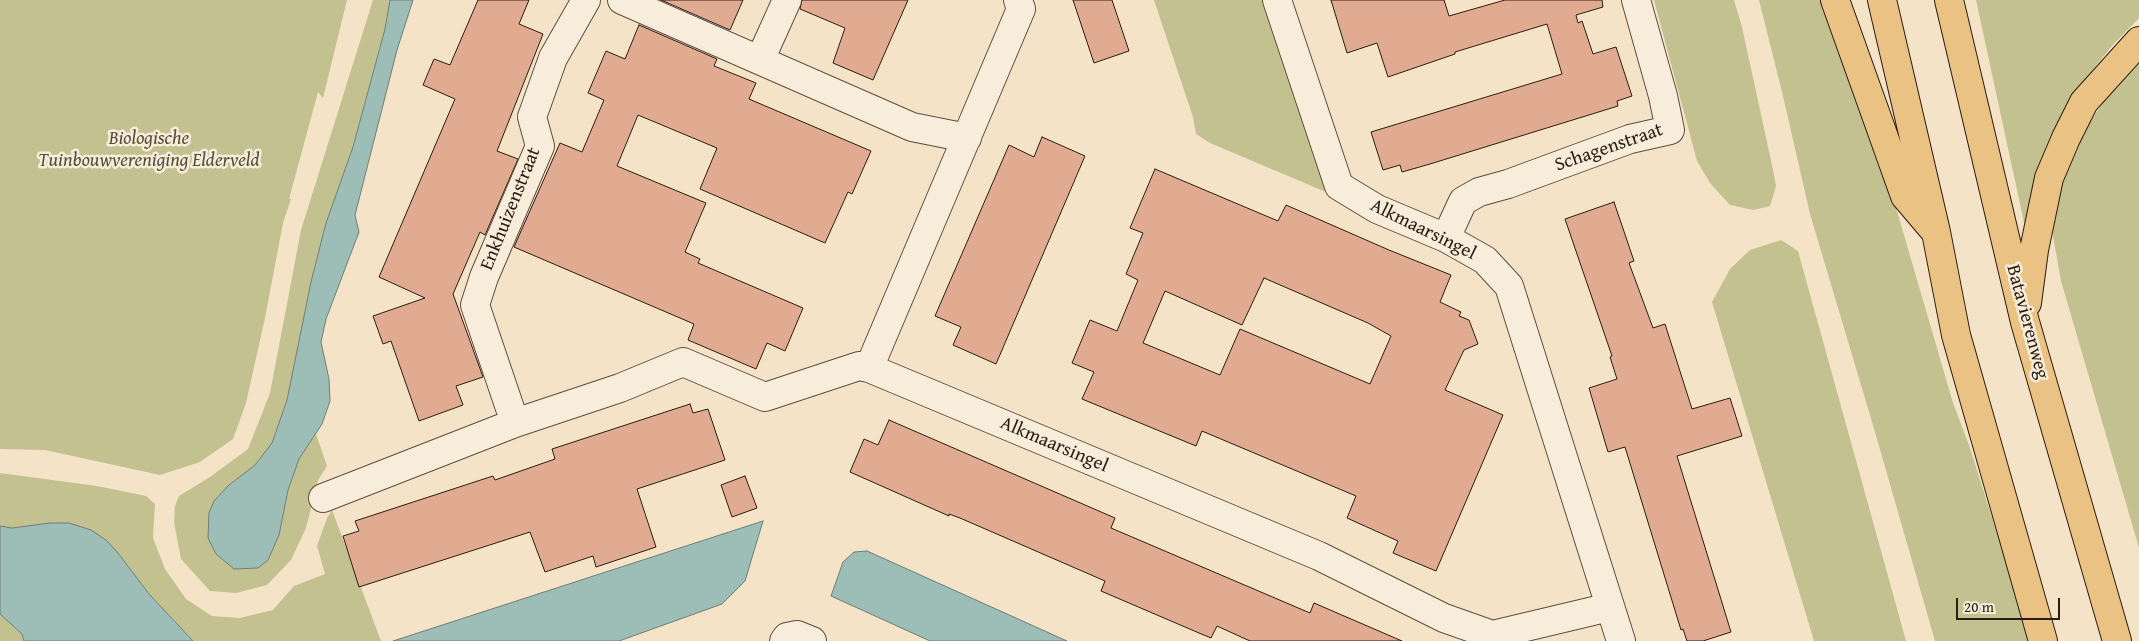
<!DOCTYPE html>
<html>
<head>
<meta charset="utf-8">
<style>
  body { margin:0 }
  #map { position:relative; width:2139px; height:641px; overflow:hidden; background:#f5e3c7; font-family:"Gentium Book Plus",serif }
  canvas { display:block }
  .scale { position:absolute; left:1956px; top:598px; width:104px; height:22px; box-sizing:border-box; border:2px solid #2a1d13; border-top:0; padding-left:6px; font-size:15px; line-height:18px; white-space:nowrap; color:#2a1d13; -webkit-text-stroke:4px #f8eddb; paint-order:stroke }
</style>
</head>
<body>
<div id="map">
<canvas width="2139" height="641"></canvas>
<div class="scale">20 m</div>
</div>
<script>
const context = document.querySelector('canvas').getContext('2d');
context.lineJoin = 'round';
function fillPath(path, color) { context.fillStyle = color; context.fill(path, 'evenodd'); }
const poly = rows => new Path2D(rows.map(r => 'M' + r).join(''));
function stroke(path, color, width, dash) { context.strokeStyle = color; context.lineWidth = width; context.lineCap = dash ? 'butt' : 'round'; context.setLineDash(dash || []); context.stroke(path); }
function write(font, color, halo, rows, align = 'center') {
  context.font = font + ' "Gentium Book Plus",serif'; context.lineWidth = 5; context.setLineDash([]); context.textBaseline = 'middle'; context.strokeStyle = halo; context.fillStyle = color; for (const [text, x, y, turn = 0] of rows) {
    context.save(); context.translate(x, y); context.rotate((+turn || 0) * Math.PI / 180); context.textAlign = isNaN(turn) ? turn : align; if (halo) context.strokeText(text, 0, 0); context.fillText(text, 0, 0); context.restore();
  }
}
fillPath(poly([
  [0,0,347,0,323,98,318,92,289,199,291,199,283,223,265,318,246,403,233,439,200,462,160,475,45,450,0,449],
  [373,0,390,0,385,29,353,147,326,223,311,282,287,400,272,443,255,465,229,485,234,569,258,568,268,560,279,535,288,490,299,459,316,434,327,466,318,480,306,528,291,560,267,585,236,593,210,591,181,559,174,522,175,506,179,496,210,477,248,449,270,393,301,230],
  [1154,0,1270,0,1333,195,1210,143,1196,134,1193,117],
  [1654,0,1734,0,1742,27,1772,165,1776,186,1770,206,1753,210,1730,205,1710,183,1697,161],
  [1759,0,1827,0,1871,122,1953,403,1969,445,2031,641,1935,641,1875,432,1810,214,1783,96],
  [1976,0,2139,0,2139,18,2111,47,2072,96,2048,148,2030,197,2025,227],
  [2139,58,2139,548,2061,281,2052,230,2058,185,2081,135,2115,85],
  [1781,240,1798,251,1906,641,1814,641,1712,302,1730,269,1750,250],
  [0,473,97,486,146,496,155,504,153,538,165,569,186,599,212,616,240,618,273,610,294,586,325,574,317,546,327,518,332,510,381,641,193,641,149,594,118,553,69,523,12,528,0,526],
  [0,614,22,634,24,641,0,641]
]), '#c4c190');
const water = poly([
  [390,0,413,0,397,50,355,215,359,232,326,319,321,342,329,379,330,401,322,424,299,459,288,490,279,535,268,560,258,568,234,569,216,554,208,538,209,513,214,501,229,485,255,465,272,443,287,400,311,282,326,223,353,147,385,29,390,0],
  [763,521,745,581,722,604,619,641,393,641,763,521],
  [50,523,69,523,91,530,106,540,118,553,149,594,193,641,24,641,22,634,0,614,0,526,12,528,50,523],
  [867,551,1067,641,930,641,831,596,843,562,854,552,867,551]
]);
fillPath(water, '#9cbeb7');
stroke(water, '#6e7e75', 1);
const building = poly([
  [478,0,529,0,519,24,543,34,497,151,518,159,485,235,480,232,453,294,483,377,456,386,463,405,419,421,391,341,383,344,373,316,425,298,379,277,455,99,423,85,434,59,450,65,478,0],
  [661,0,743,0,730,30,661,0],
  [802,0,908,0,873,80,833,63,845,28,800,9,802,0],
  [1073,0,1112,0,1129,51,1094,63,1073,0],
  [1331,0,1444,0,1449,16,1505,0,1602,0,1603,7,1576,15,1578,23,1582,21,1593,54,1616,47,1632,96,1617,101,1618,106,1430,164,1402,172,1400,165,1383,170,1371,132,1562,74,1547,24,1455,52,1455,54,1388,77,1377,43,1347,53,1331,0],
  [639,25,717,59,714,66,756,83,749,99,871,151,852,194,848,192,825,243,700,189,717,148,638,115,617,166,706,203,685,252,700,259,698,263,803,308,785,351,767,343,756,369,688,340,694,324,514,247,560,143,582,152,604,100,588,93,606,51,625,59,639,25],
  [1042,137,1085,156,996,364,953,345,961,327,935,316,1009,145,1034,157,1042,137],
  [1155,169,1278,221,1286,205,1389,250,1451,275,1440,302,1461,312,1459,316,1469,320,1478,344,1464,350,1445,390,1503,415,1436,571,1393,553,1398,541,1347,518,1356,496,1202,431,1196,446,1082,399,1094,372,1072,363,1090,320,1117,331,1138,280,1126,274,1143,233,1130,228,1155,169],
  [1264,278,1368,323,1391,336,1370,384,1240,329,1220,375,1143,343,1165,291,1242,325,1264,278],
  [1614,202,1634,261,1629,263,1653,328,1665,324,1692,409,1730,398,1742,436,1677,456,1731,632,1703,641,1687,641,1683,629,1681,630,1625,447,1608,452,1589,388,1617,379,1610,357,1612,356,1565,219,1614,202],
  [690,404,693,413,708,409,725,460,637,489,656,547,596,567,593,556,545,572,530,532,359,587,343,536,359,531,355,521,493,476,495,480,555,459,552,449,690,404],
  [889,420,1115,518,1111,528,1310,613,1314,603,1402,641,1250,641,1217,626,1211,638,1199,633,1101,591,1105,581,960,518,949,514,949,516,850,472,864,439,878,445,889,420],
  [745,476,757,508,732,517,721,485,745,476]
]);
fillPath(building, '#e1ab92');
stroke(building, '#2a1d13', 1);
const minor = poly([
  [586,0,553,58,532,117,540,146,484,277,475,305,515,423,620,388,683,362,765,397,859,366,869,368],
  [622,0,912,127,967,138],
  [1018,0,1021,9,869,368,1319,556,1444,618,1492,635,1610,607],
  [1277,0,1339,186,1377,209,1446,238,1485,260,1509,286,1621,641],
  [760,60,787,0],
  [1446,238,1463,201,1479,192,1508,184,1630,139,1670,130,1663,96,1636,0],
  [323,498,515,423],
  [784,641,787,637,797,635,812,641]
]);
const major = poly([
  [1835,0,1905,196,1933,229],
  [1882,0,1936,232,1956,335,2043,641],
  [1949,0,2025,322,2117,641],
  [2027,303,2034,250,2049,178,2066,138,2084,102,2139,41]
]);
stroke(minor, '#5d4e40', 30);
stroke(major, '#2a1d13', 30);
stroke(minor, '#f8eddb', 28);
stroke(major, '#eac284', 28);
write('italic 19px', '#584e38', '#f8eddb', [
  ["Biologische",149,139],
  ["Tuinbouwvereniging Elderveld",149,161]
]);
write('19px', '#2a1d13', '#f8eddb', [
  ["Schagenstraat",1609,148,-19],
  ["Enkhuizenstraat",511,209,-68],
  ["Alkmaarsingel",1423,230,26],
  ["Batavierenweg",2027,322,75],
  ["Alkmaarsingel",1054,445,23]
]);
</script>
</body>
</html>
